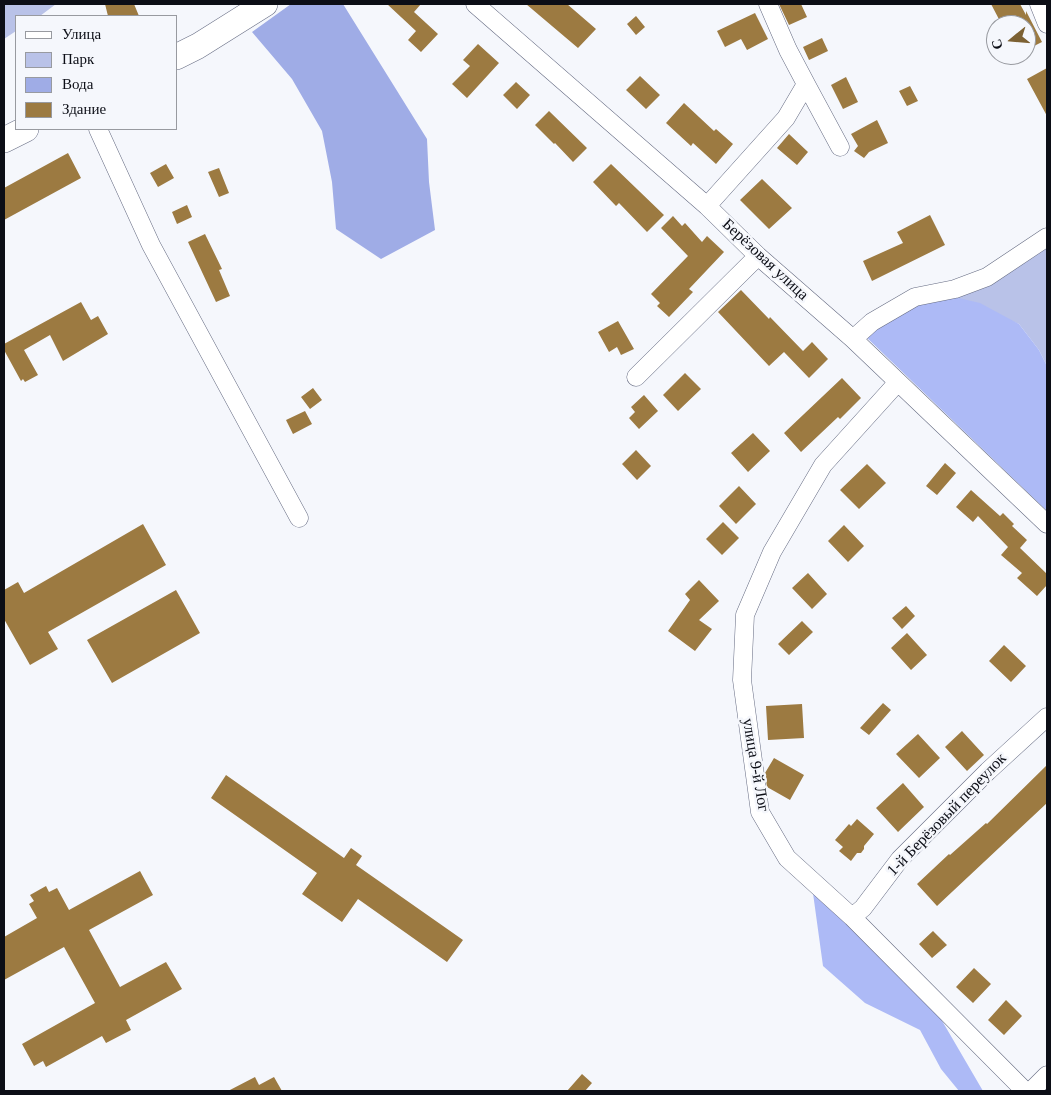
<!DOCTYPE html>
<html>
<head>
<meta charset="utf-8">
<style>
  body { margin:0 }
  #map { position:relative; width:1051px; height:1095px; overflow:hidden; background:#f5f7fc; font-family:Georgia,serif }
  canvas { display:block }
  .frame { position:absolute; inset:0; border:5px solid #0c0e16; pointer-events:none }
  .legend { position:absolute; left:15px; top:15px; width:162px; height:115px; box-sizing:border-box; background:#f5f7fc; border:1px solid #989aa0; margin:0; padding:6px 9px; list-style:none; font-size:15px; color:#0c0e16 }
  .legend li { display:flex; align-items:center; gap:10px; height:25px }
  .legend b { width:25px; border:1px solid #989aa0 }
  .north { position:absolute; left:986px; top:15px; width:50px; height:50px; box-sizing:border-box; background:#f5f7fc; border:1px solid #989aa0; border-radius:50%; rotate:253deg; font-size:14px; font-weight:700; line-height:20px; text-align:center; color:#0c0e16 }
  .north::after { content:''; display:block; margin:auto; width:18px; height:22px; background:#7c6133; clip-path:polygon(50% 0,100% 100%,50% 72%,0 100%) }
</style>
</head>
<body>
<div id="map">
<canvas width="1051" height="1095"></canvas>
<div class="frame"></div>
<ul class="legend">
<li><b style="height:6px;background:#fff"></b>Улица</li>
<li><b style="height:14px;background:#b9c2e8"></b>Парк</li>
<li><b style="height:14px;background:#9face6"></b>Вода</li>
<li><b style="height:14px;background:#9c7a41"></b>Здание</li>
</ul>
<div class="north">С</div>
</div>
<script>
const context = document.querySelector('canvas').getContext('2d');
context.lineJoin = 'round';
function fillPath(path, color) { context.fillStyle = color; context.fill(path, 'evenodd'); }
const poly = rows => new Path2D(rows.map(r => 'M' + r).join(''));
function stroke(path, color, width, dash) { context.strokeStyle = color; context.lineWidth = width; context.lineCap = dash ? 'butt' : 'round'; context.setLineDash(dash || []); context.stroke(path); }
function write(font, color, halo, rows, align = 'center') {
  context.font = font + ' Georgia,serif'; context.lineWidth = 5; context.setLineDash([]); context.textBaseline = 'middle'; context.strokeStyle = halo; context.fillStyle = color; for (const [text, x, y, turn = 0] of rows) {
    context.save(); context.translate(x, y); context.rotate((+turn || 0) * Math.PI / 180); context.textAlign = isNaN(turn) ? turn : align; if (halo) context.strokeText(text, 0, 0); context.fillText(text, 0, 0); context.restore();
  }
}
fillPath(poly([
  [4,4,56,4,40,16,16,16,16,31,4,39],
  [1047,246,1047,366,1039,350,1019,324,946,295]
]), '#b9c2e8');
fillPath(poly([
  [946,295,980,303,1019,324,1039,350,1047,366,1047,511,865,336,923,301],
  [812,886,934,1007,983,1091,959,1091,941,1069,920,1030,865,1003,823,966]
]), '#adbaf6');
fillPath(poly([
  [291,4,343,4,427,139,429,182,435,230,381,259,336,229,332,182,322,131,292,79,252,32]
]), '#9face6');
fillPath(poly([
  [105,4,134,4,139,16,108,16],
  [387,4,421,4,414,12,438,34,421,52,408,40,416,31],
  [526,4,567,4,596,29,578,48],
  [779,4,801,4,807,17,789,25],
  [991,4,1020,4,1026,15,1026,11,1042,42,1026,50,1026,25,1002,25],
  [755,13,768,39,747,50,741,39,725,47,717,31],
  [636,16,645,27,636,35,627,24],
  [822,38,828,51,809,60,803,47],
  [478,44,499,63,467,98,452,84,470,66,463,60],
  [1047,68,1047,116,1027,79],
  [640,76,660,95,646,109,626,90],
  [846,77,858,102,843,109,831,85],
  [516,82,530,95,517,109,503,95],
  [910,86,918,101,907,106,899,91],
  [684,103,714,131,716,129,733,144,716,164,693,143,691,146,666,123],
  [549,111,587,148,573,162,555,143,554,144,535,125],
  [877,120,888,143,869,152,864,158,854,151,858,146,851,134],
  [789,134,808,152,797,165,777,148],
  [68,153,81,178,4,220,4,188],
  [166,164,174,178,158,187,150,173],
  [611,164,664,215,647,232,619,203,616,206,593,182],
  [219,168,229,193,219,197,208,172],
  [762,179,792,208,769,229,740,200],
  [187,205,192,217,177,224,172,212],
  [930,215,945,245,872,281,863,261,903,243,897,232],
  [673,216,682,226,685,223,702,242,707,236,724,252,689,289,693,292,669,317,657,306,660,303,651,294,688,256,661,228],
  [205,234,222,269,219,270,230,296,216,302,188,242],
  [741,290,769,319,770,317,803,351,812,342,828,359,809,378,784,352,769,366,718,312],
  [81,302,91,320,98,316,108,334,63,361,50,335,24,350,38,375,25,382,23,379,21,381,4,350,4,344],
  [618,321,634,349,621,355,617,347,609,352,598,332],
  [685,373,701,389,678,411,663,395],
  [842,378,861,398,840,419,838,417,801,452,784,433],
  [313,388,322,400,310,409,301,397],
  [644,395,658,411,639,429,629,418,635,412,631,407],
  [305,411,312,424,293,434,286,420],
  [753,433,770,451,748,472,731,453],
  [636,450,651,466,637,480,622,464],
  [945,463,956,473,937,495,926,486],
  [867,464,886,483,859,509,840,490],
  [739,486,756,504,736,524,719,506],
  [971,490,1000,516,1003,513,1014,524,1012,526,1027,540,1020,548,1047,574,1047,585,1037,596,1017,578,1022,573,1001,555,1008,547,978,516,973,522,956,507],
  [723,522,739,538,722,555,706,539],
  [143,524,166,565,48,632,58,649,30,665,4,619,4,590,18,582,24,593],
  [844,525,864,546,848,562,828,541],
  [808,573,827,594,812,609,792,588],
  [699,580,719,601,699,620,712,629,695,651,668,631,690,600,685,594],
  [176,590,200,633,112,683,87,640],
  [906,606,915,616,902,629,892,618],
  [802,621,813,632,789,655,778,644],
  [907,633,927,655,911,670,891,648],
  [1004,645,1026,666,1011,682,989,661],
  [883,703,891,710,869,735,860,728],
  [802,704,804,738,768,740,766,706],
  [962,731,984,755,967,771,945,747],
  [918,734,940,758,919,778,896,754],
  [774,758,804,775,790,800,767,787,765,773],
  [1047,765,1047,803,937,906,917,884,949,854,950,855,986,823,987,824],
  [226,775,344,858,351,848,362,856,356,865,463,940,447,962,358,899,342,922,302,894,317,873,211,798],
  [903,783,924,807,898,832,876,808],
  [857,819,874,834,864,846,864,849,861,853,857,853,851,861,839,851,843,847,835,840,849,824,851,826],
  [140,871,153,895,89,930,120,987,166,962,182,989,126,1020,131,1030,106,1043,102,1036,46,1067,43,1061,34,1066,22,1044,95,1003,64,947,4,980,4,937,37,918,29,904,34,901,30,895,46,886,49,892,57,888,69,910],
  [933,931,947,945,932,958,919,944],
  [974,968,991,984,973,1003,956,987],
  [1006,1000,1022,1016,1004,1035,988,1020],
  [582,1074,592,1083,585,1091,567,1091],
  [255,1077,259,1085,274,1077,282,1091,228,1091]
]), '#9c7a41');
const minor = poly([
  [475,4,707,206,758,256,853,339,1047,524],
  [1039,4,1047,24],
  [806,84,840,147],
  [98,129,151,245,299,518],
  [707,206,786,118,806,84,788,50,768,4],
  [853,339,872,322,915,297,955,289,987,277,1047,237],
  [636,377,758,256],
  [898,382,823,465,772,552,745,615,742,680,760,812,787,858,852,917,1025,1091],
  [852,917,863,908,900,859,988,771,1047,717],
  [1031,1091,1047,1075]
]);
const secondary = poly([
  [176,57,198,46,265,4],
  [4,140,26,129]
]);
stroke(minor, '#656b82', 19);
stroke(secondary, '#656b82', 26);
stroke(minor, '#fff', 18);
stroke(secondary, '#fff', 25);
write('16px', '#0c0e16', '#f5f7fc', [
  ["Берёзовая улица",765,260,43],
  ["улица 9-й Лог",755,765,80],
  ["1-й Берёзовый переулок",947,815,-46]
]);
</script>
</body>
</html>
